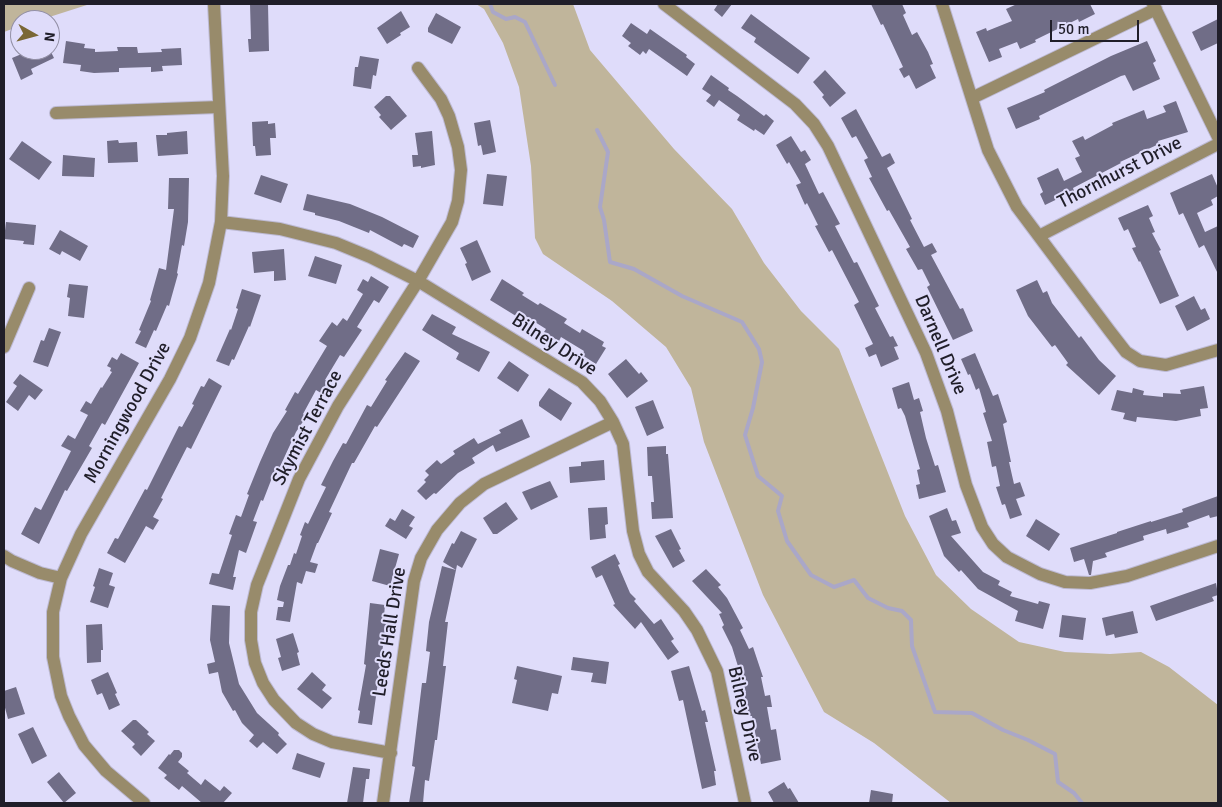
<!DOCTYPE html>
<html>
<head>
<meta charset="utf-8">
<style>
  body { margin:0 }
  #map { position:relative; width:1222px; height:807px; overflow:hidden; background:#dfdcfa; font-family:Signika,sans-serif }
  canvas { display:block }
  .frame { position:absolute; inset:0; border:5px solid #201e29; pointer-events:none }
  .north { position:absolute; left:10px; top:10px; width:50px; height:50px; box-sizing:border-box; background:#dfdcfa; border:1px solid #9390a6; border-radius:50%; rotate:97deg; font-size:14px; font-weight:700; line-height:20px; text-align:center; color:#201e29 }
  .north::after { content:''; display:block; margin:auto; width:18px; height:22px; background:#7a6735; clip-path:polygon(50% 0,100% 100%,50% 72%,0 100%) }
  .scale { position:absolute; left:1050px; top:20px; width:89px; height:22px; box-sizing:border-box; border:2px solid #201e29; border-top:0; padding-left:6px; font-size:15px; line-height:18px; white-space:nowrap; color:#201e29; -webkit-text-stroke:4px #dfdcfa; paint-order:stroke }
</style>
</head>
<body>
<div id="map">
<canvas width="1222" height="807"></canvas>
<div class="frame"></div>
<div class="north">N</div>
<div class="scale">50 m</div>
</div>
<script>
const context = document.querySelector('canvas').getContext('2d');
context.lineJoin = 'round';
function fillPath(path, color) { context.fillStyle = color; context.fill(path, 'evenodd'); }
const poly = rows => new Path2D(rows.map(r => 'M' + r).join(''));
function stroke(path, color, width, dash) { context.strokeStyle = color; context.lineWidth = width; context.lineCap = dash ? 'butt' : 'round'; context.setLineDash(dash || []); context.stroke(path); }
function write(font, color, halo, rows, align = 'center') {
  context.font = font + ' Signika,sans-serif'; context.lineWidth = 4; context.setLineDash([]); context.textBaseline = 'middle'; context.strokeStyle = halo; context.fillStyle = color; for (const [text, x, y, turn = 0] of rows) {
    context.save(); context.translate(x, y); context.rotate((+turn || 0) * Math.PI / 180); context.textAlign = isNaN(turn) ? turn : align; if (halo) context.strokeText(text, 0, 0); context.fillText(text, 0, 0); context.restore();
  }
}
fillPath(poly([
  [4,4,90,4,40,20,20,20,20,26,4,32],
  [476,4,573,4,590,50,674,149,732,209,764,263,801,311,839,349,905,516,936,575,971,609,1019,642,1065,652,1110,654,1141,652,1169,667,1218,705,1218,803,951,803,874,743,824,712,763,595,704,442,691,388,666,347,612,301,543,254,535,238,531,166,519,87,503,43,484,9]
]), '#c0b59b');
stroke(poly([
  [490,4,493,12,506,19,515,17,525,22,555,85],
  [597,130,608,152,600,207,604,220,610,262,634,269,682,296,742,322,759,349,762,362,753,408,745,435,758,476,782,496,778,511,787,541,811,575,834,587,854,580,868,598,888,608,902,611,911,620,912,646,935,712,972,713,1003,730,1028,740,1055,754,1058,782,1074,793,1082,803]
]), '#aaa7c8', 4);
fillPath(poly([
  [250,4,268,4,269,51,249,52,248,39,251,39],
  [718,4,732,4,722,17,714,10],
  [871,4,902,4,906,13,903,15,912,35,917,32,928,52,933,64,930,65,936,78,916,89,909,75,904,78,899,69,903,67,883,24,881,25],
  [1017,4,1090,4,1095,14,1079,22,1078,19,1035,40,1036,42,1020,49,1017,42,999,49,1002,57,989,62,976,32,986,28,987,31,1012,21,1006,9],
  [401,11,410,27,400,33,401,35,387,44,377,28],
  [436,13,461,27,452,44,428,32,428,28],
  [751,14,810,58,798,74,754,42,756,38,741,28],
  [1218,19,1218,43,1201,51,1192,32],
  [631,23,647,34,650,29,687,55,686,57,695,64,687,76,649,49,646,54,643,51,640,55,628,46,631,43,622,36],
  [66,41,85,44,84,48,95,49,95,52,118,51,117,47,137,47,138,53,162,52,161,49,181,48,182,65,162,66,163,71,151,72,151,67,119,68,119,72,94,73,80,71,81,65,63,63],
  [1147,41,1156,61,1153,63,1160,79,1133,91,1125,75,1121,76,1039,116,1040,119,1016,129,1007,108,1045,92,1044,90,1111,56],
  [22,50,50,50,54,58,31,69,33,74,21,80,12,58,24,53],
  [360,56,379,59,376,76,373,75,371,89,353,86,355,67,358,67],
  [825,70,846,93,830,107,822,97,824,95,813,82],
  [711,75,729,88,728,90,737,96,764,116,766,114,774,121,764,135,755,129,754,131,737,120,740,115,719,100,714,107,706,101,711,95,702,89],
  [386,96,390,96,407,116,391,130,379,117,381,115,374,107],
  [1176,101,1188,132,1158,141,1159,144,1120,162,1121,163,1073,188,1074,191,1045,205,1040,194,1043,192,1037,178,1058,168,1064,181,1082,172,1075,158,1080,156,1072,141,1083,136,1085,140,1113,125,1112,123,1144,110,1147,119,1166,112,1163,106],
  [856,109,882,157,890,153,895,163,887,168,912,219,910,220,924,247,932,243,937,252,931,255,960,309,963,308,973,331,953,340,927,287,930,285,922,269,918,270,906,249,910,247,889,210,887,211,869,178,872,177,864,160,868,158,856,136,852,138,841,118],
  [490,120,496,152,483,155,481,145,478,146,474,123],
  [268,121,268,124,275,123,276,138,270,138,271,155,256,156,255,146,253,146,252,122],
  [187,131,188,154,158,156,156,135,167,135,167,133],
  [432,131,435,165,421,168,421,166,413,167,412,155,418,155,415,133],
  [791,136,801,152,805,150,811,160,805,164,819,194,823,192,840,224,835,226,854,263,857,262,879,306,875,308,890,337,893,336,898,346,894,347,899,359,881,367,876,354,869,357,865,348,873,344,854,305,859,302,832,250,829,252,815,226,818,225,807,203,805,205,796,185,801,183,789,162,787,164,776,145],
  [118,140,119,143,137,142,138,162,108,163,107,141],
  [22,141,52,162,39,180,9,159],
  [63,155,95,158,94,177,62,176],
  [487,174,507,176,503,206,483,204],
  [1212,174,1218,188,1218,196,1211,200,1213,205,1197,213,1205,232,1218,226,1218,274,1204,245,1199,248,1183,213,1179,215,1170,193],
  [261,175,288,184,281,203,254,194],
  [169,178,189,178,188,222,184,246,182,245,177,273,178,274,169,306,167,305,156,331,154,330,146,348,135,343,141,331,139,330,151,301,150,300,159,268,166,270,174,209,168,209],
  [307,194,350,204,382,217,419,236,413,248,404,244,402,247,370,230,369,233,339,221,315,215,315,213,303,210],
  [1148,205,1153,216,1149,218,1155,232,1152,233,1161,250,1159,251,1179,296,1160,304,1140,261,1139,262,1132,248,1136,247,1128,229,1124,231,1118,218],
  [6,222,36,225,34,245,23,244,24,241,4,239],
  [60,230,88,246,80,261,62,251,60,255,49,249],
  [477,240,491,272,472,281,465,264,467,263,460,248],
  [284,249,286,280,274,281,274,271,254,273,252,252],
  [315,256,342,265,336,284,308,276],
  [371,276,389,287,379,303,374,300,357,327,362,330,344,357,340,355,325,380,328,381,321,393,316,390,303,414,306,417,296,432,278,471,275,470,263,501,261,500,253,521,257,522,246,553,239,550,233,577,236,577,233,590,209,584,212,573,219,574,232,535,229,534,236,515,241,517,249,495,247,494,260,462,273,433,287,411,285,410,295,392,298,394,327,346,319,341,332,322,337,326,343,318,347,321,363,294,357,290,363,279,368,282],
  [502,279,524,293,522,295,538,305,540,303,567,319,564,323,580,333,582,329,604,342,602,346,606,348,596,364,582,355,584,351,561,337,559,341,544,332,546,329,519,312,516,316,490,300],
  [1037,280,1043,293,1047,291,1052,303,1079,338,1081,336,1099,360,1116,376,1099,395,1066,365,1068,363,1055,345,1052,347,1028,316,1016,290],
  [69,284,88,286,84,318,68,316,70,298,67,297],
  [242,289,261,295,250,327,249,326,234,360,232,359,229,366,216,361,230,329,231,330,238,309,236,308],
  [1194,296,1201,310,1205,308,1210,319,1187,331,1175,306],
  [432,314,456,327,452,334,490,352,479,372,456,359,459,353,422,330],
  [49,328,61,332,48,367,33,362,41,340,44,341],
  [405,352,420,361,377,427,375,426,354,463,352,463,329,512,332,513,318,543,317,543,310,562,318,564,315,573,306,571,302,584,297,582,290,622,276,620,278,607,283,607,284,602,277,600,280,586,288,565,290,565,294,553,296,554,302,536,300,535,305,522,308,524,326,487,321,485,333,461,343,443,346,444,367,405,371,407,387,381,385,380],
  [121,353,139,363,105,425,102,423,89,446,92,448,67,491,65,490,39,544,21,534,35,507,41,510,71,451,61,446,68,435,75,439,88,415,80,411,86,401,91,404,101,387,102,388,112,372,110,371,111,368,107,366,112,357,117,360],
  [975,353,993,396,998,394,1007,422,1003,424,1011,462,1009,462,1014,484,1020,482,1025,496,1016,499,1022,515,1010,519,1005,504,1002,505,996,487,1000,486,996,466,992,467,987,442,992,441,983,413,986,412,979,388,976,390,970,374,968,375,961,359],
  [626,359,639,374,641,372,648,381,627,398,608,374],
  [509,361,529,375,518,392,497,378],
  [20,374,43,390,35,400,29,395,18,411,6,402,17,386,13,383],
  [209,378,222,386,191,449,187,447,161,498,163,499,153,517,159,520,153,530,146,526,125,563,107,553,115,538,118,539,145,489,147,490,179,426,182,427,194,405,192,404,201,386,204,387],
  [909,382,914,400,919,398,923,411,920,412,926,438,935,466,938,465,946,492,919,499,916,485,920,484,917,470,920,469,905,416,901,408,898,409,892,388],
  [1204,386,1208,408,1200,409,1201,416,1176,421,1137,417,1136,422,1123,419,1125,413,1111,410,1117,390,1132,393,1133,388,1144,391,1143,395,1163,397,1163,393,1181,394,1180,390],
  [549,388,572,403,561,421,539,406,539,402],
  [653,400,664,428,647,436,635,407],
  [522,419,530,437,496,452,493,445,472,458,475,463,458,473,436,494,434,493,426,500,417,491,426,482,424,480,429,475,425,471,437,460,441,464,455,454,453,451,474,438,478,444,501,433,499,430],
  [666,446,666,454,668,454,673,518,652,519,651,502,654,502,652,476,648,476,647,447],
  [604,460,605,480,570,483,569,467,581,466,581,462],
  [550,481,558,497,531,510,522,492],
  [1218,496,1218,516,1210,518,1209,515,1187,523,1189,527,1167,534,1166,529,1143,536,1144,540,1105,553,1107,557,1093,561,1091,575,1089,575,1084,559,1074,562,1070,548,1117,533,1117,532,1151,521,1151,522,1183,512,1182,509],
  [506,502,518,519,497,534,493,534,483,518],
  [607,507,608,524,605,525,606,538,590,540,588,508],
  [947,508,952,521,956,520,961,533,951,536,983,572,1000,581,998,585,1012,592,1010,596,1038,604,1039,601,1050,604,1043,629,1015,621,1018,611,978,589,961,570,959,572,944,556,929,516],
  [402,509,415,517,409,526,413,528,406,539,385,526,390,518,395,521],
  [1036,519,1060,534,1049,551,1026,536],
  [671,529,681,549,679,550,685,561,673,568,655,536],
  [461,531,477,539,462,568,457,565,456,570,443,562,452,543,454,544],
  [380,549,399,554,390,586,372,581],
  [615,554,620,564,618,565,630,593,636,599,634,601,654,624,661,619,674,639,671,641,679,652,668,660,641,622,635,629,613,605,615,604,602,575,596,578,591,567],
  [442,566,456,570,445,622,448,622,443,666,446,666,437,740,435,740,429,781,425,780,423,803,409,803,415,767,412,766,422,683,426,683,430,652,426,651,429,622],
  [99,568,113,573,109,585,115,587,108,608,90,602,95,587,93,586],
  [706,569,721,585,718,587,727,598,743,628,740,630,749,649,753,647,763,677,761,677,765,696,770,695,772,707,767,707,771,730,776,729,781,760,761,764,752,716,749,716,744,693,746,692,732,647,722,627,724,625,719,614,722,613,692,581],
  [1216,583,1218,595,1212,597,1214,601,1156,621,1150,606],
  [370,603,385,605,384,616,387,617,372,725,358,723,360,711,358,710,366,665,364,664],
  [212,605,230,606,229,643,239,684,257,713,279,733,278,735,287,744,277,754,263,742,257,748,249,741,254,735,242,723,235,710,233,711,222,692,218,672,209,674,207,664,215,662,210,640],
  [1133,611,1138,633,1115,638,1114,634,1106,636,1102,618],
  [1062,615,1086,618,1083,640,1059,637],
  [102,624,103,650,101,650,101,662,87,663,86,625],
  [293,633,299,652,297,653,300,665,282,671,278,658,281,657,276,639],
  [573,657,609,662,606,684,591,682,593,673,571,670],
  [517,666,562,676,558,694,552,693,548,711,512,703,517,680,514,679],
  [689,666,702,711,705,710,708,722,705,722,716,771,714,771,716,785,702,789,683,700,679,701,671,671],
  [108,672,117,693,115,694,120,705,109,710,102,693,97,695,91,680],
  [312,672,326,685,322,690,332,698,322,709,297,689],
  [16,687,25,714,8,719,4,704,4,691],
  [133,720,136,720,149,732,147,734,155,741,141,756,132,747,135,744,121,731],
  [33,727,47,756,32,764,18,734],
  [174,750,179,750,182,753,182,757,178,762,189,771,187,773,201,785,205,779,220,791,224,786,232,793,223,803,202,803,182,786,179,790,164,778,167,775,158,768,169,754,170,755],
  [297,753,325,763,320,778,292,769],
  [353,767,370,769,369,779,366,779,363,803,347,803],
  [59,772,76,793,64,803,47,782],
  [784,782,788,789,790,788,799,803,774,803,768,792],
  [871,790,893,794,892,803,869,803]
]), '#706d87');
const minor = poly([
  [664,4,795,104,814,124,828,146,926,353,947,411,966,485,982,527,993,544,1007,557,1040,574,1065,582,1090,583,1127,576,1218,546],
  [942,4,988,150,1017,207,1109,330,1126,352,1140,361,1166,365,1218,350],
  [1153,4,1218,137],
  [972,98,1156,9],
  [56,113,219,107],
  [221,222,280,229,336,243,370,257,418,281,582,382,600,401,613,422,623,444,633,531,639,554,648,572,684,611,697,630,717,671,745,803],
  [1039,236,1218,144],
  [4,347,29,288],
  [4,556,12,561,40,573,61,578],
  [391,753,332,742,313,734,296,723,274,700,263,683,255,663,251,640,251,612,257,585,299,479,338,406,418,281,452,222,458,201,461,170,458,147,449,116,441,99,418,68],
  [144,803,106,771,84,745,69,716,61,696,53,657,53,612,61,578,81,534,170,379,190,338,209,283,221,222,223,176,214,4],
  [383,803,414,581,421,558,437,530,460,503,484,484,613,422]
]);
stroke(minor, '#bdbad4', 14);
stroke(minor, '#988b6b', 12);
write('19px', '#201e29', '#dfdcfa', [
  ["Thornhurst Drive",1120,173,-27],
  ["Bilney Drive",554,345,33],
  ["Darnell Drive",940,345,67],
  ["Morningwood Drive",128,413,-61],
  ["Skymist Terrace",308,428,-62],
  ["Leeds Hall Drive",390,632,-81],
  ["Bilney Drive",744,714,77]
]);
</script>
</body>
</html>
